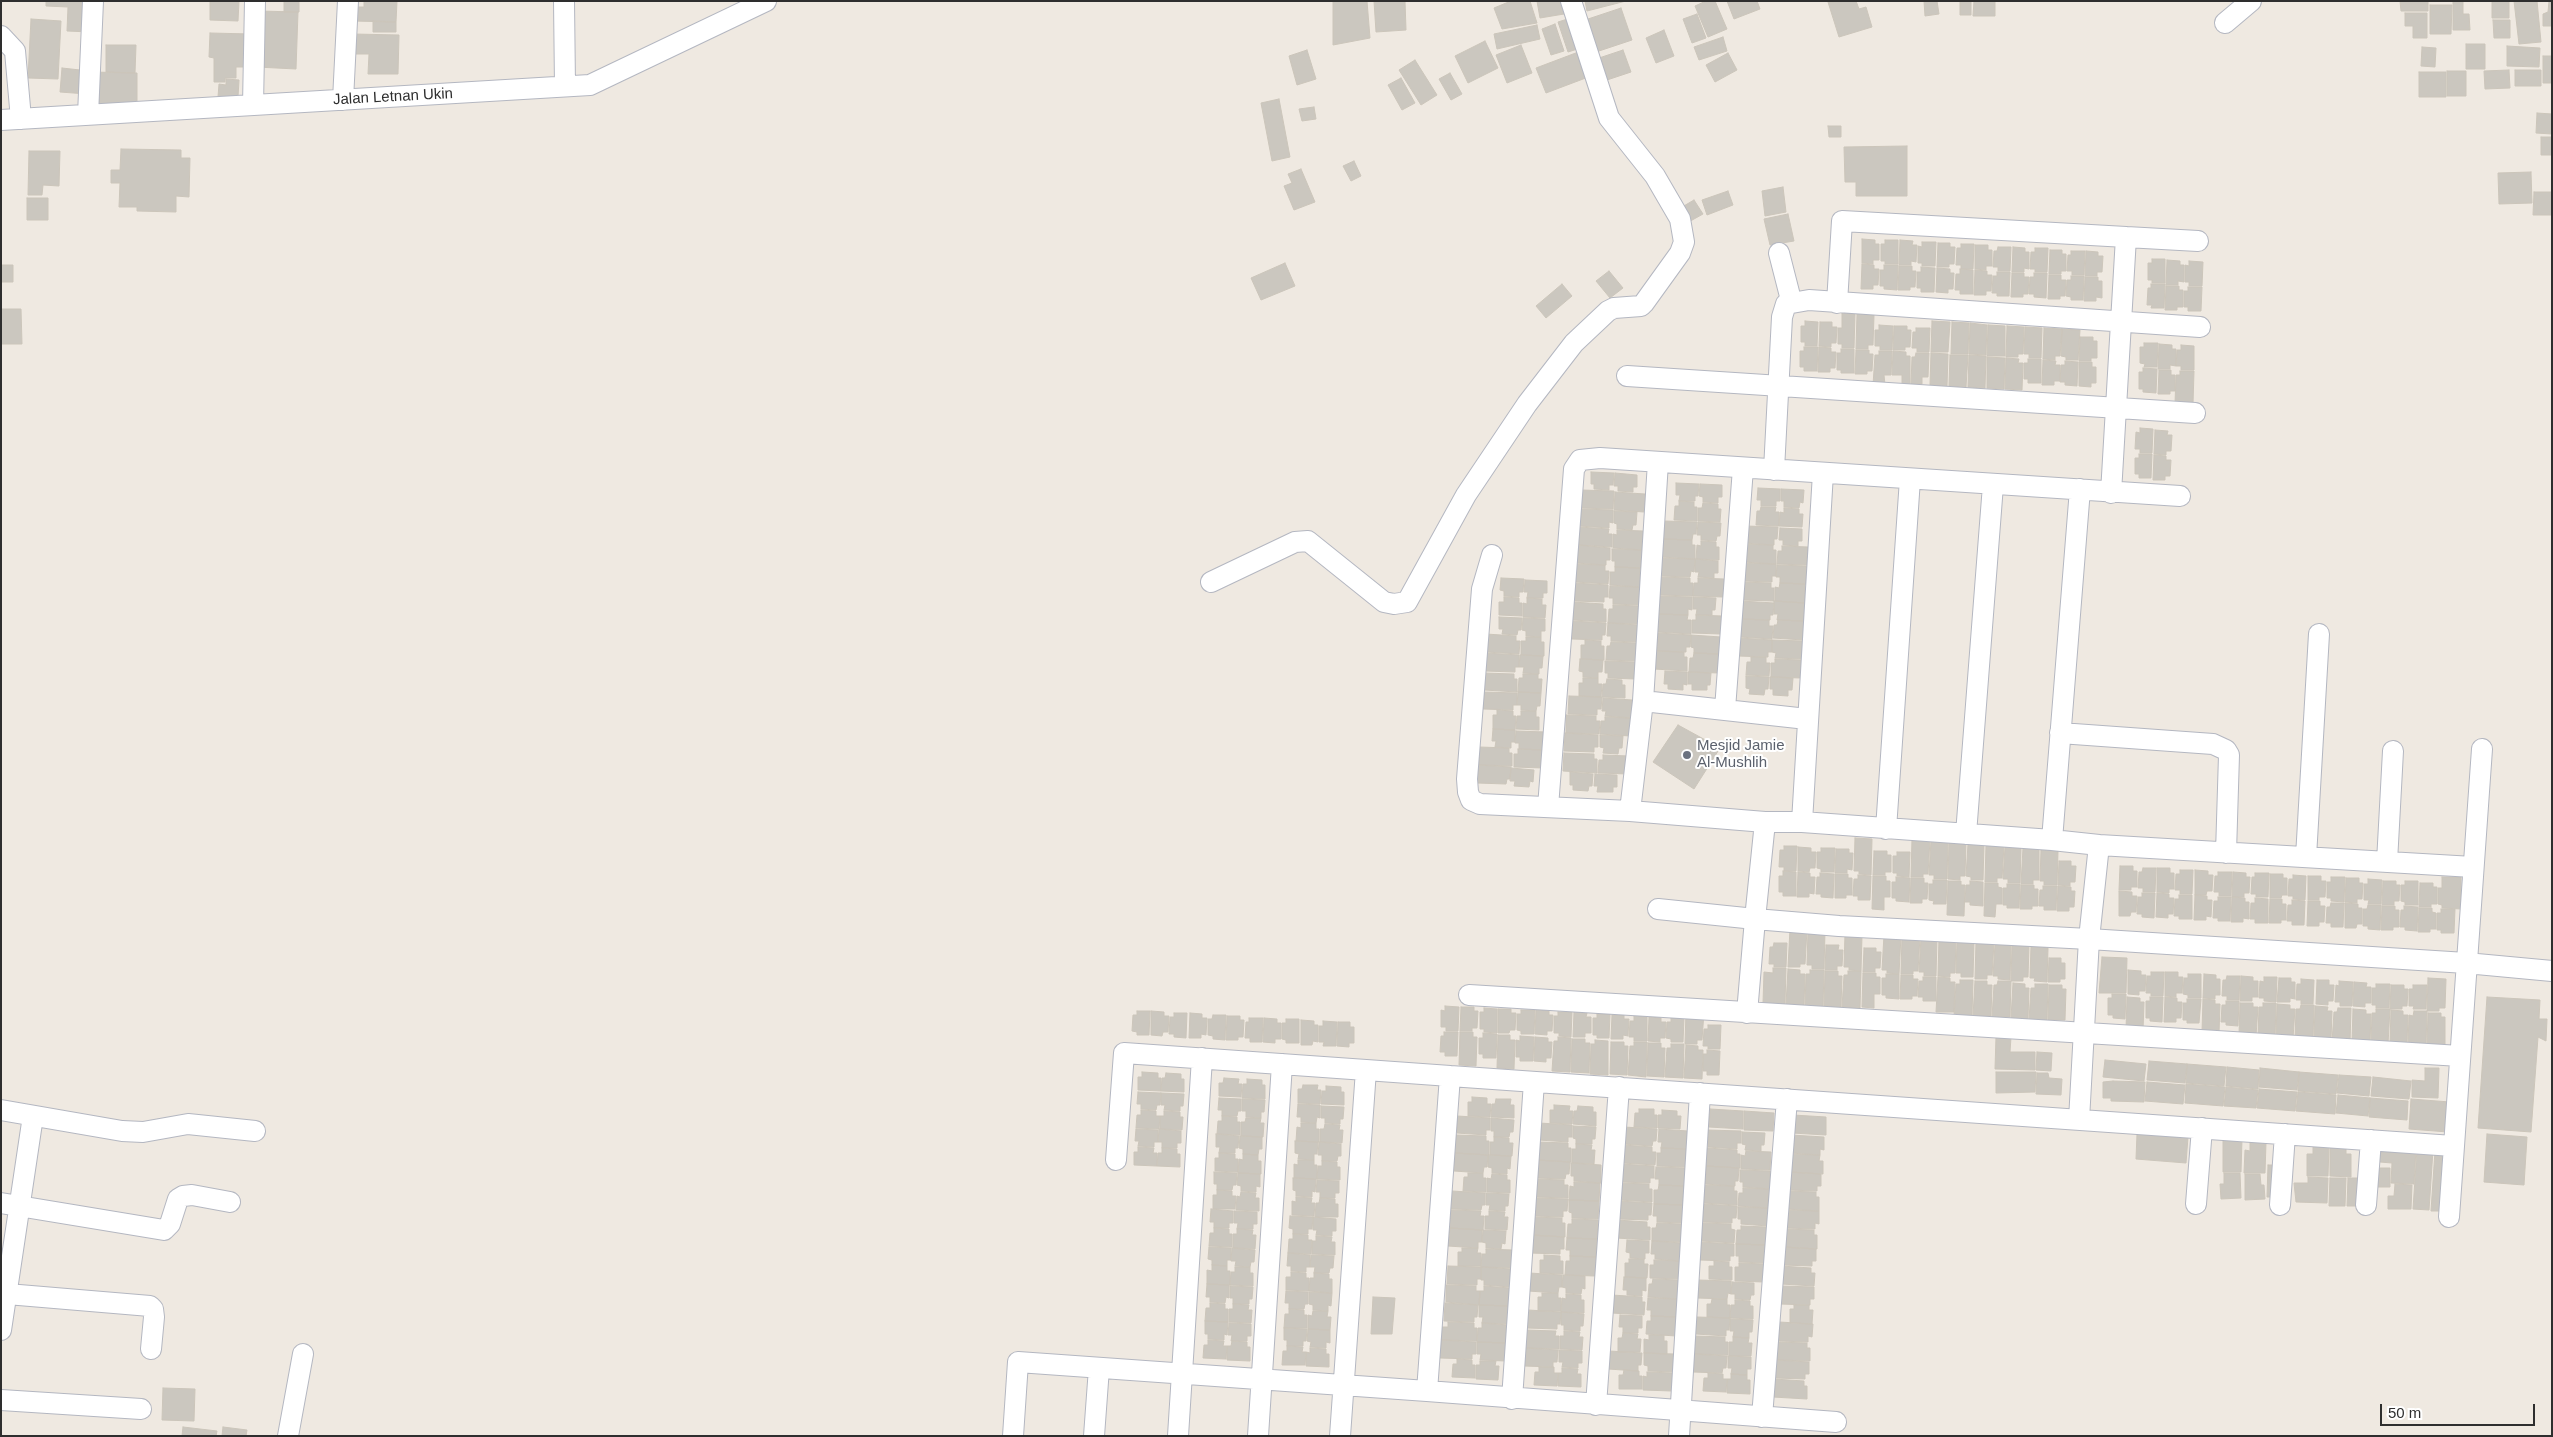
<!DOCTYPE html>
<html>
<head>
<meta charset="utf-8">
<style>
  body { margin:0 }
  #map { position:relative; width:2553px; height:1437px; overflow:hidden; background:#efe9e1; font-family:Helvetica,sans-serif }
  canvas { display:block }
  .frame { position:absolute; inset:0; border:2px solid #2e2e2e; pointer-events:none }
  .scale { position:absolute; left:2380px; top:1404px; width:155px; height:22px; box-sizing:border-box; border:2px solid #2e2e2e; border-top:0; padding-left:6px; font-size:15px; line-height:18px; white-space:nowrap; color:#2e2e2e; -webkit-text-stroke:4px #fff; paint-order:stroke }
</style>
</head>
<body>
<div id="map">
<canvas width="2553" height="1437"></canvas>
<div class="frame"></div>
<div class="scale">50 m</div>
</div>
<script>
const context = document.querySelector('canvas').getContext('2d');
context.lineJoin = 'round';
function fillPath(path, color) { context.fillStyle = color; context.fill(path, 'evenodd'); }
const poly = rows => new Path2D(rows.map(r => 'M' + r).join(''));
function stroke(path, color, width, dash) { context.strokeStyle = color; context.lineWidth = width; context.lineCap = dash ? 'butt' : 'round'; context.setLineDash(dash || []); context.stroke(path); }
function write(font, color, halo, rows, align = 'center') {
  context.font = font + ' Helvetica,sans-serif'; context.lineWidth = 4; context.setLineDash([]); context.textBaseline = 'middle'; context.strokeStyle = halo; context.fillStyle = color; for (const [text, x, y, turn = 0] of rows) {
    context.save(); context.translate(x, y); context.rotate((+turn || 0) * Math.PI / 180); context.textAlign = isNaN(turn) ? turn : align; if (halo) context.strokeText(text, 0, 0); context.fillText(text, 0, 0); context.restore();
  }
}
const building = poly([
  [46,1,91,1,90,32,67,31,68,7,46,6,46,1],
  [210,1,239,1,238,21,210,20,210,1],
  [284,1,299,1,299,12,284,12,284,1],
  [364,1,397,1,396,22,353,21,353,7,364,7,364,1],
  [1333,1,1367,1,1370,38,1333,45,1333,1],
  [1374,1,1405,1,1406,30,1376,32,1374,1],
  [1511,1,1530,1,1537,23,1502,29,1494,8,1511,1],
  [1537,1,1562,1,1564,14,1540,18,1537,1],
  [1585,1,1626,1,1587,11,1585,1],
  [1706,1,1715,1,1727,29,1708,37,1695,6,1706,1],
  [1727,1,1757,1,1760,9,1734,19,1727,1],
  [1856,1,1859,9,1866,7,1872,27,1839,37,1828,2,1856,1],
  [1924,1,1937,1,1939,14,1925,16,1924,1],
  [1960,1,1971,1,1971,15,1960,15,1960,1],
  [1974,1,1995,1,1995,16,1973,16,1974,1],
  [2400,1,2428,1,2428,11,2401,11,2400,1],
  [2453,1,2463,1,2463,14,2469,14,2470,30,2453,30,2453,1],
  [2492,1,2509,1,2509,18,2492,18,2492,1],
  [2514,1,2537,1,2541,42,2519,44,2514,1],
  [2549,1,2552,1,2552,26,2543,26,2543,14,2548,12,2549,1],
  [2430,5,2452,5,2451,34,2430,34,2430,5],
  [1621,8,1632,40,1593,53,1582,21,1621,8],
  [258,11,298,12,296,69,257,67,258,11],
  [2405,13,2427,13,2427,38,2413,38,2413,26,2405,26,2405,13],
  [1697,14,1706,38,1692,43,1683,19,1697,14],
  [1574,17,1584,47,1568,52,1558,22,1574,17],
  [31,19,61,21,58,79,28,78,31,19],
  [2493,20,2510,20,2510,38,2494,38,2493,20],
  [373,21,396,22,396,32,373,32,373,21],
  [1555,24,1564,51,1551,55,1542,29,1555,24],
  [1537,25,1540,39,1497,49,1494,34,1537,25],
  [1664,30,1674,56,1656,63,1646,38,1664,30],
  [210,33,251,34,251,67,236,67,236,78,225,78,225,82,214,82,214,58,209,57,210,33],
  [353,34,399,35,398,74,368,74,369,54,353,54,353,34],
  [1723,37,1727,51,1699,60,1694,47,1723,37],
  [1485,41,1498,68,1468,83,1455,56,1485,41],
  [2466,44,2485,44,2485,69,2466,69,2466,44],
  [106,45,136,45,135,73,106,72,106,45],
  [1521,45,1532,73,1507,83,1496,55,1521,45],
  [2507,46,2540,48,2539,67,2507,66,2507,46],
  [2422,47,2436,48,2435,67,2421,66,2422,47],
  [1307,50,1316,79,1297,85,1289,56,1307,50],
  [1623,50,1631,72,1604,81,1596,59,1623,50],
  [1581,51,1591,76,1546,93,1536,68,1581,51],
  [1728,53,1737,70,1715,82,1706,65,1728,53],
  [2543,56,2552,56,2552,83,2543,83,2543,56],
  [1415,60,1437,95,1421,105,1399,70,1415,60],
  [62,68,89,71,87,94,60,92,62,68],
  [2509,70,2510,88,2485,89,2484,71,2509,70],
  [2515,70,2541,70,2541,86,2515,86,2515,70],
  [2447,71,2466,71,2466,96,2447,96,2447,71],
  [91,72,137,73,137,108,91,108,91,72],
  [2419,72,2446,72,2446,97,2419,97,2419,72],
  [1450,73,1462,94,1451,100,1439,79,1450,73],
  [1401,78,1415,103,1402,110,1388,85,1401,78],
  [226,79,239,80,238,97,218,97,219,84,226,85,226,79],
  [1279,99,1290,157,1272,161,1261,103,1279,99],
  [1314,107,1316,119,1302,121,1299,109,1314,107],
  [2537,113,2552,114,2552,134,2536,133,2537,113],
  [1828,126,1841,126,1841,137,1829,137,1828,126],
  [2541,137,2552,137,2552,155,2541,155,2541,137],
  [1907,146,1907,196,1856,196,1856,182,1845,182,1844,147,1907,146],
  [121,149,181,150,181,158,190,158,189,197,176,196,176,212,137,211,137,207,119,207,120,183,111,183,111,170,120,170,121,149],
  [29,151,60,151,59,186,43,185,42,195,28,195,29,151],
  [1354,161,1361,176,1351,181,1343,166,1354,161],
  [1301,169,1315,202,1294,210,1284,186,1292,183,1288,174,1301,169],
  [2531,172,2532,203,2499,204,2498,173,2531,172],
  [1783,187,1786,212,1765,216,1762,191,1783,187],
  [1728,191,1733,205,1707,215,1702,200,1728,191],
  [2534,192,2552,192,2552,215,2533,215,2534,192],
  [27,198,48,198,48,220,27,220,27,198],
  [1694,200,1703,214,1685,224,1677,210,1694,200],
  [1788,214,1794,241,1770,245,1764,219,1788,214],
  [1862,239,1875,240,1875,244,1879,244,1879,260,1873,260,1873,264,1862,263,1862,239],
  [1885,240,1898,240,1898,264,1885,264,1885,261,1881,261,1881,244,1885,244,1885,240],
  [1900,240,1913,241,1912,245,1917,245,1916,262,1911,261,1911,265,1899,265,1900,240],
  [1922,242,1936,242,1935,266,1922,266,1922,263,1918,263,1918,246,1922,247,1922,242],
  [1938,243,1950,243,1950,247,1955,247,1954,264,1949,264,1949,267,1937,267,1938,243],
  [1961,244,1974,244,1973,269,1961,269,1961,265,1956,265,1957,248,1961,248,1961,244],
  [1975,245,1988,245,1988,250,1992,250,1992,266,1986,266,1986,270,1975,269,1975,245],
  [1998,247,2011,247,2010,271,1998,271,1998,267,1993,267,1994,251,1997,251,1998,247],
  [2013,247,2025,248,2025,252,2029,252,2029,269,2024,268,2024,272,2012,272,2013,247],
  [2035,248,2048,248,2047,272,2035,272,2035,269,2030,269,2031,252,2035,252,2035,248],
  [2050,250,2062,250,2062,254,2066,254,2066,271,2061,271,2061,274,2049,274,2050,250],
  [2071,251,2085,251,2084,275,2072,275,2072,271,2067,271,2068,255,2071,255,2071,251],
  [2086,251,2098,252,2098,256,2103,256,2102,272,2097,272,2097,276,2085,276,2086,251],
  [2152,259,2165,259,2165,283,2152,283,2152,280,2148,280,2148,263,2152,263,2152,259],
  [2167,260,2180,261,2180,265,2184,265,2184,282,2178,281,2178,285,2166,285,2167,260],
  [2189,261,2203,262,2202,286,2189,286,2189,282,2185,282,2185,265,2189,266,2189,261],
  [1285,263,1295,286,1261,300,1251,278,1285,263],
  [1862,264,1874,265,1874,269,1879,269,1878,285,1873,285,1873,289,1861,289,1862,264],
  [1,265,13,265,13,282,1,282,1,265],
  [1884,265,1898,265,1897,290,1884,289,1884,286,1880,286,1880,270,1884,270,1884,265],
  [1899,266,1912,266,1912,271,1916,271,1915,287,1910,287,1910,290,1898,290,1899,266],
  [1921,267,1935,268,1934,292,1921,292,1921,288,1917,288,1917,272,1921,272,1921,267],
  [1937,268,1950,269,1950,273,1954,273,1953,289,1948,289,1948,293,1936,292,1937,268],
  [1960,269,1973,270,1973,294,1960,294,1960,290,1955,290,1956,274,1960,274,1960,269],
  [1975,270,1987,271,1987,275,1992,275,1991,291,1986,291,1986,295,1974,295,1975,270],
  [1609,271,1623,288,1610,298,1596,281,1609,271],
  [1997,272,2010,272,2009,296,1997,296,1997,293,1992,293,1993,276,1997,276,1997,272],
  [2012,273,2024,273,2024,277,2029,277,2028,294,2023,294,2023,297,2011,297,2012,273],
  [2034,273,2047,273,2046,298,2034,297,2034,294,2029,294,2030,277,2034,277,2034,273],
  [2049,275,2061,275,2061,280,2066,280,2065,296,2060,296,2060,299,2048,299,2049,275],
  [2071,276,2084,276,2083,300,2071,300,2071,297,2066,296,2067,280,2071,280,2071,276],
  [2085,277,2098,277,2098,281,2102,281,2102,298,2096,297,2096,301,2084,301,2085,277],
  [1562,284,1572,296,1546,318,1536,306,1562,284],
  [2151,284,2165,284,2164,308,2151,308,2152,305,2147,305,2148,288,2151,288,2151,284],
  [2166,286,2179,286,2179,290,2183,290,2183,307,2177,307,2177,310,2165,310,2166,286],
  [2188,287,2202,287,2201,311,2188,311,2188,307,2184,307,2184,291,2188,291,2188,287],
  [1,309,21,309,22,344,1,344,1,309],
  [1842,313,1855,314,1854,348,1842,348,1842,344,1838,344,1838,328,1842,328,1842,313],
  [1857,314,1874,315,1873,345,1868,345,1868,349,1856,349,1857,314],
  [1805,321,1818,322,1817,346,1805,346,1805,342,1801,342,1801,326,1805,326,1805,321],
  [1932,321,1950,322,1948,352,1931,352,1932,321],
  [1820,322,1832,322,1832,327,1837,327,1836,343,1831,343,1831,347,1819,346,1820,322],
  [1952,322,1969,323,1968,354,1951,354,1952,322],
  [1970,323,1987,325,1986,355,1969,354,1970,323],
  [1879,325,1893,326,1892,350,1880,350,1880,346,1875,346,1875,330,1879,330,1879,325],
  [1988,325,2005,326,2005,356,1987,356,1988,325],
  [1894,326,1907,326,1907,330,1911,330,1910,347,1905,347,1905,350,1893,350,1894,326],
  [2007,326,2024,327,2023,354,2018,354,2018,357,2006,357,2007,326],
  [2025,327,2042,328,2041,358,2029,358,2029,354,2024,354,2025,327],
  [1916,328,1930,328,1929,352,1917,352,1917,348,1912,348,1913,332,1916,332,1916,328],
  [2044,328,2062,329,2060,356,2055,356,2055,360,2043,359,2044,328],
  [2062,329,2080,330,2078,360,2066,360,2066,357,2061,356,2062,329],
  [2080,337,2093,337,2093,341,2097,341,2097,358,2091,358,2091,361,2079,361,2080,337],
  [2144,343,2158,343,2157,367,2144,367,2145,364,2140,363,2140,347,2144,347,2144,343],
  [2159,344,2172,345,2172,349,2176,349,2176,366,2170,365,2170,369,2158,369,2159,344],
  [2181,345,2194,346,2194,370,2181,370,2181,366,2176,366,2177,350,2181,350,2181,345],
  [1804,347,1818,347,1817,371,1804,371,1804,367,1800,367,1800,351,1804,351,1804,347],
  [1819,347,1831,348,1831,352,1836,352,1835,368,1830,368,1830,372,1818,372,1819,347],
  [1841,349,1854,349,1854,373,1841,373,1841,370,1837,370,1837,353,1841,353,1841,349],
  [1856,350,1869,350,1869,354,1873,354,1872,371,1867,371,1867,374,1855,374,1856,350],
  [1879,351,1892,351,1891,375,1884,375,1885,385,1873,385,1875,355,1879,355,1879,351],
  [1893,351,1906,352,1906,356,1910,356,1910,384,1902,384,1902,375,1892,375,1893,351],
  [1916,353,1929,353,1928,377,1922,377,1922,384,1911,384,1912,357,1915,357,1916,353],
  [1931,353,1948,354,1947,386,1930,385,1931,353],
  [1950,355,1968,355,1966,387,1949,386,1950,355],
  [1969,355,1986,356,1985,388,1968,387,1969,355],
  [1987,357,2005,358,2004,389,1987,388,1987,357],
  [2006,358,2019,359,2018,363,2023,363,2022,390,2005,389,2006,358],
  [2028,359,2041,359,2041,383,2028,383,2028,379,2024,379,2024,363,2028,363,2028,359],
  [2043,360,2056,361,2055,365,2060,365,2060,381,2054,381,2054,385,2042,385,2043,360],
  [2065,361,2078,362,2077,386,2065,385,2065,382,2060,382,2061,365,2065,365,2065,361],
  [2079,362,2092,362,2092,367,2096,367,2096,383,2091,383,2091,387,2079,386,2079,362],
  [2143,368,2157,369,2156,393,2143,392,2143,389,2139,389,2139,372,2143,372,2143,368],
  [2159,370,2171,370,2171,375,2175,375,2175,391,2170,391,2170,394,2158,394,2159,370],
  [2180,371,2194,371,2193,404,2175,404,2176,375,2180,375,2180,371],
  [2140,428,2153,429,2152,453,2140,453,2140,449,2135,449,2136,432,2140,433,2140,428],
  [2155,430,2168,431,2167,435,2172,435,2171,451,2166,451,2166,455,2154,454,2155,430],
  [2139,454,2152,454,2151,478,2139,478,2139,474,2135,474,2135,458,2139,458,2139,454],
  [2154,455,2166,456,2166,460,2171,460,2170,476,2165,476,2165,480,2153,480,2154,455],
  [1591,472,1614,473,1613,485,1609,485,1609,490,1594,489,1594,484,1591,484,1591,472],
  [1615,473,1637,475,1637,487,1633,487,1633,492,1618,491,1618,486,1614,486,1615,473],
  [1676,483,1699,484,1698,496,1695,496,1695,501,1679,501,1680,495,1676,495,1676,483],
  [1700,484,1722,485,1722,497,1718,497,1718,503,1703,502,1703,497,1699,496,1700,484],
  [1758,488,1780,489,1780,501,1776,501,1776,506,1761,506,1761,500,1757,500,1758,488],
  [1781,489,1804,490,1803,503,1800,502,1799,508,1784,507,1784,501,1781,501,1781,489],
  [1581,490,1614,491,1613,509,1580,508,1581,490],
  [1615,492,1645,494,1644,512,1614,510,1615,492],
  [1679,501,1694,502,1694,507,1697,507,1697,521,1674,520,1675,506,1679,506,1679,501],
  [1703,503,1718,504,1718,509,1721,509,1720,522,1698,521,1698,508,1702,508,1703,503],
  [1761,507,1776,507,1775,512,1779,512,1779,526,1756,525,1757,511,1760,511,1761,507],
  [1784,508,1799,509,1799,514,1803,514,1802,527,1779,526,1780,512,1784,513,1784,508],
  [1580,509,1613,510,1613,523,1609,522,1609,528,1579,526,1580,509],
  [1614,511,1637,512,1636,525,1633,525,1632,530,1617,529,1617,524,1614,523,1614,511],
  [1664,521,1697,522,1696,534,1693,534,1692,540,1662,539,1664,521],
  [1698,522,1721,523,1720,536,1717,536,1716,541,1701,540,1701,535,1697,535,1698,522],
  [1745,526,1778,527,1777,539,1774,539,1774,545,1744,543,1745,526],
  [1579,527,1609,529,1608,534,1612,534,1612,547,1578,545,1579,527],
  [1780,528,1802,529,1802,541,1798,541,1798,546,1783,545,1783,540,1779,540,1780,528],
  [1617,530,1643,531,1642,550,1613,548,1613,534,1617,535,1617,530],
  [1662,539,1692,540,1692,545,1695,545,1695,559,1661,557,1662,539],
  [1701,541,1716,542,1716,547,1719,547,1719,560,1696,559,1697,545,1701,546,1701,541],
  [1743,544,1773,545,1773,550,1776,550,1776,564,1743,562,1743,544],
  [1578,545,1610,548,1610,560,1606,560,1606,565,1576,563,1578,545],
  [1782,546,1808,547,1807,565,1777,564,1778,551,1782,551,1782,546],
  [1612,549,1642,550,1641,568,1615,567,1615,561,1612,561,1612,549],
  [1662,558,1695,559,1694,572,1691,571,1690,577,1660,576,1662,558],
  [1695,559,1718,561,1718,573,1714,573,1714,578,1698,577,1699,572,1695,572,1695,559],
  [1743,563,1776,564,1776,576,1772,576,1772,582,1742,581,1743,563],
  [1575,564,1605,565,1605,571,1609,571,1608,584,1575,582,1575,564],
  [1777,565,1807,566,1806,584,1780,583,1780,577,1776,577,1777,565],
  [1615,567,1640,568,1640,587,1610,585,1610,572,1615,572,1615,567],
  [1660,577,1690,578,1690,583,1693,583,1693,596,1659,595,1660,577],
  [1501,578,1524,579,1523,592,1519,592,1519,597,1504,596,1504,591,1500,590,1501,578],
  [1698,578,1724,579,1723,597,1693,596,1694,583,1698,583,1698,578],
  [1525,580,1547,581,1547,593,1543,593,1543,598,1527,598,1528,592,1524,592,1525,580],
  [1741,582,1771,583,1771,588,1774,588,1774,601,1741,600,1741,582],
  [1575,583,1608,585,1608,597,1604,597,1604,602,1574,601,1575,583],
  [1780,583,1805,584,1805,603,1775,601,1775,587,1779,588,1780,583],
  [1610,586,1640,587,1639,605,1613,604,1613,598,1609,598,1610,586],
  [1659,596,1692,597,1692,610,1688,609,1688,615,1658,614,1659,596],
  [1504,597,1519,598,1519,603,1522,603,1522,616,1499,615,1499,602,1504,602,1504,597],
  [1693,597,1716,598,1715,610,1712,610,1712,615,1696,615,1697,609,1693,609,1693,597],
  [1527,598,1542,599,1542,605,1546,605,1545,618,1523,617,1523,603,1527,604,1527,598],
  [1741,601,1774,603,1773,615,1770,615,1770,620,1740,619,1741,601],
  [1774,601,1805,603,1804,621,1777,620,1778,614,1774,614,1774,601],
  [1573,602,1603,604,1603,609,1606,609,1606,622,1573,620,1573,602],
  [1613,605,1639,606,1638,624,1608,623,1609,609,1613,609,1613,605],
  [1658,614,1688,615,1687,620,1691,620,1691,634,1657,632,1658,614],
  [1696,615,1722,616,1721,634,1692,633,1692,620,1696,620,1696,615],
  [1499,617,1522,618,1521,630,1518,630,1517,635,1502,634,1503,629,1499,629,1499,617],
  [1523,618,1545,619,1545,631,1541,631,1541,637,1526,636,1526,631,1522,630,1523,618],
  [1739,619,1769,620,1769,626,1773,626,1772,639,1739,637,1739,619],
  [1778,620,1804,621,1803,640,1773,638,1774,625,1777,625,1778,620],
  [1573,621,1606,623,1605,635,1602,635,1602,640,1572,639,1573,621],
  [1608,623,1638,625,1637,642,1611,641,1611,636,1607,636,1608,623],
  [1658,633,1691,635,1690,647,1686,647,1686,652,1657,651,1658,633],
  [1486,634,1516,636,1516,641,1520,641,1519,654,1486,652,1486,634],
  [1691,635,1721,637,1720,654,1694,653,1694,648,1691,647,1691,635],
  [1526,637,1541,637,1541,642,1544,642,1544,656,1521,655,1521,641,1526,641,1526,637],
  [1739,638,1772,640,1772,652,1768,652,1768,657,1738,656,1739,638],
  [1585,640,1601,641,1601,646,1604,646,1604,660,1581,659,1581,645,1585,645,1585,640],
  [1772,640,1803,641,1802,659,1775,658,1776,653,1772,652,1772,640],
  [1611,642,1637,643,1636,661,1606,660,1607,646,1610,646,1611,642],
  [1654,651,1684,652,1684,657,1687,657,1687,671,1654,669,1654,651],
  [1486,653,1519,655,1519,667,1515,667,1515,672,1485,671,1486,653],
  [1694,653,1719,654,1719,673,1689,672,1690,658,1693,658,1694,653],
  [1520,655,1543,656,1542,668,1539,668,1539,674,1523,673,1524,667,1519,667,1520,655],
  [1751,657,1766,657,1766,663,1770,663,1769,676,1746,675,1747,662,1751,662,1751,657],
  [1580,659,1603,660,1602,672,1598,672,1598,678,1583,677,1583,672,1579,671,1580,659],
  [1775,659,1801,660,1801,678,1771,677,1771,663,1775,663,1775,659],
  [1605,661,1635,662,1635,679,1608,678,1608,673,1605,673,1605,661],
  [1665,671,1687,672,1687,685,1683,684,1683,690,1668,689,1668,684,1664,684,1665,671],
  [1688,672,1711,673,1710,685,1707,685,1707,690,1692,690,1692,684,1688,684,1688,672],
  [1484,673,1514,674,1514,679,1517,679,1517,692,1484,690,1484,673],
  [1523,674,1538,674,1538,679,1542,679,1541,693,1518,692,1519,678,1523,678,1523,674],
  [1746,676,1769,677,1768,689,1765,689,1764,695,1749,694,1750,689,1746,688,1746,676],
  [1770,677,1793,678,1792,690,1788,690,1788,696,1773,695,1773,689,1770,689,1770,677],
  [1583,678,1598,678,1598,684,1602,684,1601,697,1579,696,1579,683,1583,683,1583,678],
  [1607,679,1622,680,1622,685,1625,685,1625,698,1602,697,1603,684,1606,684,1607,679],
  [1484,692,1517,693,1517,705,1513,705,1513,710,1483,709,1484,692],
  [1518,692,1541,693,1540,706,1537,706,1536,711,1521,710,1521,705,1517,705,1518,692],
  [1569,696,1602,697,1601,709,1597,709,1597,715,1568,714,1569,696],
  [1603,698,1632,700,1632,718,1605,716,1606,711,1602,711,1603,698],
  [1497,710,1513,711,1513,716,1516,716,1515,730,1493,729,1493,715,1497,715,1497,710],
  [1521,711,1536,711,1536,717,1539,717,1539,730,1516,729,1517,716,1521,716,1521,711],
  [1566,715,1596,716,1596,721,1600,721,1599,734,1566,733,1566,715],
  [1605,717,1631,718,1630,736,1600,734,1601,721,1605,721,1605,717],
  [1678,725,1720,748,1694,789,1653,762,1678,725],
  [1493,729,1515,730,1515,742,1511,742,1511,748,1495,747,1496,741,1492,741,1493,729],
  [1516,731,1546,732,1545,750,1519,749,1519,743,1515,743,1516,731],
  [1565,733,1598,735,1598,747,1594,747,1594,752,1564,751,1565,733],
  [1600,735,1623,736,1622,748,1619,748,1618,754,1603,753,1604,748,1600,747,1600,735],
  [1479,747,1509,748,1509,753,1512,753,1512,766,1479,765,1479,747],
  [1518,749,1544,750,1543,768,1514,767,1514,754,1518,754,1518,749],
  [1564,753,1594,754,1594,759,1597,759,1597,773,1563,771,1564,753],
  [1603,755,1629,756,1628,774,1598,773,1599,760,1603,760,1603,755],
  [1478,765,1511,767,1510,779,1507,779,1506,784,1477,783,1478,765],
  [1511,768,1534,770,1533,782,1530,781,1529,787,1514,786,1515,781,1510,781,1511,768],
  [1570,772,1593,774,1592,786,1589,786,1588,791,1573,790,1573,785,1570,785,1570,772],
  [1595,774,1617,775,1617,787,1613,787,1613,792,1597,792,1598,786,1594,786,1595,774],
  [1855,838,1872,839,1871,875,1859,874,1859,871,1854,871,1855,838],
  [1912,839,1930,840,1928,874,1923,874,1923,877,1911,877,1912,839],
  [1931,840,1948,841,1947,879,1934,879,1934,875,1929,875,1931,840],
  [1949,841,1966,843,1965,876,1960,876,1960,880,1948,879,1949,841],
  [1968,844,1984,844,1983,880,1971,880,1971,877,1966,876,1968,844],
  [1986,845,2004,846,2002,878,1997,878,1997,882,1985,882,1986,845],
  [1784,846,1797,846,1796,871,1784,871,1784,867,1779,867,1780,850,1784,850,1784,846],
  [1798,847,1811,848,1811,852,1816,852,1815,868,1810,868,1809,872,1798,871,1798,847],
  [2005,847,2021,848,2020,883,2008,883,2008,879,2003,879,2005,847],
  [1821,848,1835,848,1834,872,1821,872,1821,869,1817,868,1817,852,1821,852,1821,848],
  [2023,848,2039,849,2039,880,2033,880,2033,884,2021,884,2023,848],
  [1836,849,1849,849,1849,853,1853,853,1852,870,1847,869,1847,873,1835,873,1836,849],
  [2041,850,2058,851,2057,885,2044,885,2044,881,2040,881,2041,850],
  [1874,851,1887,851,1887,855,1891,855,1891,872,1885,872,1885,875,1873,875,1874,851],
  [1897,852,1910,852,1909,877,1897,876,1897,873,1893,873,1893,856,1897,856,1897,852],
  [2059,861,2071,861,2071,866,2076,866,2075,882,2070,882,2070,886,2058,885,2059,861],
  [2120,866,2133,866,2133,871,2137,871,2137,887,2131,887,2131,890,2119,890,2120,866],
  [2143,868,2156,868,2155,892,2143,892,2143,888,2138,888,2139,872,2142,872,2143,868],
  [2157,868,2170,868,2170,873,2174,873,2174,889,2169,889,2169,893,2157,892,2157,868],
  [2180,870,2193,870,2192,894,2180,894,2180,890,2175,890,2176,874,2180,874,2180,870],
  [2195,870,2208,871,2208,875,2213,875,2212,891,2207,891,2206,895,2195,895,2195,870],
  [1783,871,1796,872,1796,896,1783,896,1783,892,1779,892,1779,876,1783,876,1783,871],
  [1798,872,1810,873,1810,877,1815,877,1814,894,1809,893,1809,897,1797,897,1798,872],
  [2218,872,2232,872,2231,896,2219,896,2219,892,2214,892,2215,876,2218,876,2218,872],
  [2233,872,2246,873,2246,877,2250,877,2249,893,2244,893,2244,897,2232,897,2233,872],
  [1820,873,1834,874,1833,898,1821,897,1821,894,1816,894,1817,877,1820,877,1820,873],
  [2255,873,2269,873,2268,897,2256,897,2256,894,2251,894,2252,877,2255,877,2255,873],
  [1835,874,1848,874,1848,878,1852,878,1852,895,1846,895,1846,898,1835,898,1835,874],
  [2270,874,2283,874,2283,878,2287,878,2287,895,2282,895,2281,898,2270,898,2270,874],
  [1858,875,1871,876,1870,900,1858,900,1858,896,1853,896,1854,879,1858,879,1858,875],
  [2293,875,2306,876,2305,900,2293,899,2293,896,2288,896,2289,879,2293,879,2293,875],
  [1873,876,1886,876,1886,881,1890,881,1890,897,1884,897,1884,910,1872,909,1873,876],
  [2308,876,2321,876,2321,881,2326,881,2325,897,2319,897,2319,900,2308,900,2308,876],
  [1896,877,1910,878,1909,902,1896,901,1896,898,1892,898,1892,882,1896,882,1896,877],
  [2331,877,2345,877,2344,902,2331,901,2331,898,2327,898,2327,882,2331,882,2331,877],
  [2442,877,2461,877,2461,909,2442,908,2442,905,2438,904,2438,888,2442,888,2442,877],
  [1911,878,1924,878,1924,883,1928,883,1927,899,1922,899,1922,903,1910,903,1911,878],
  [2346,878,2359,878,2359,883,2363,883,2362,899,2357,899,2357,903,2345,902,2346,878],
  [2368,879,2382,880,2381,904,2368,904,2369,900,2364,900,2364,884,2368,884,2368,879],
  [1933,880,1947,880,1946,904,1933,904,1934,901,1929,900,1929,884,1933,884,1933,880],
  [1948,881,1961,881,1961,885,1965,885,1964,916,1947,915,1948,881],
  [1970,881,1983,882,1983,906,1970,905,1970,902,1965,902,1966,885,1970,885,1970,881],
  [2383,881,2396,881,2396,885,2400,885,2399,901,2394,901,2394,905,2382,905,2383,881],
  [2405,881,2418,881,2418,905,2405,905,2405,902,2401,901,2401,885,2405,885,2405,881],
  [1985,883,1998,883,1998,887,2002,888,2002,904,1996,904,1995,917,1984,916,1985,883],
  [2420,883,2433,883,2433,887,2437,887,2437,904,2431,904,2431,907,2419,907,2420,883],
  [2007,884,2020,884,2019,908,2007,908,2007,905,2003,905,2003,888,2007,888,2007,884],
  [2021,885,2034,885,2034,889,2038,889,2038,906,2032,906,2032,909,2020,909,2021,885],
  [2043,886,2057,886,2056,910,2044,910,2044,906,2039,906,2040,890,2043,890,2043,886],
  [2058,886,2071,887,2071,891,2075,891,2074,907,2069,907,2069,911,2057,911,2058,886],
  [2119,891,2132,892,2132,896,2137,896,2136,912,2131,912,2130,916,2119,916,2119,891],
  [2142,893,2155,893,2154,918,2142,917,2142,914,2137,914,2138,897,2142,897,2142,893],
  [2157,893,2169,894,2169,898,2174,898,2173,914,2168,914,2168,918,2156,917,2157,893],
  [2179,895,2192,895,2192,919,2179,919,2179,916,2174,916,2175,899,2179,899,2179,895],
  [2195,895,2207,896,2207,900,2212,900,2211,917,2206,916,2206,920,2194,920,2195,895],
  [2218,897,2231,897,2230,921,2218,921,2218,918,2213,918,2214,901,2218,901,2218,897],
  [2232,897,2245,898,2245,902,2249,902,2249,919,2243,918,2243,922,2231,922,2232,897],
  [2255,898,2268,899,2268,923,2255,923,2255,919,2250,919,2251,903,2255,903,2255,898],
  [2270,899,2282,899,2282,904,2286,904,2286,920,2281,920,2281,923,2269,923,2270,899],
  [2292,900,2305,901,2304,925,2292,925,2292,921,2287,921,2288,905,2292,905,2292,900],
  [2308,901,2320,901,2320,906,2325,906,2324,922,2319,922,2319,926,2307,926,2308,901],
  [2331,903,2344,903,2343,927,2331,927,2331,923,2326,923,2327,907,2330,907,2331,903],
  [2345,903,2358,904,2358,908,2362,908,2362,924,2357,924,2356,928,2345,928,2345,903],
  [2368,905,2381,905,2380,930,2368,929,2368,926,2363,926,2363,909,2367,909,2368,905],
  [2382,906,2395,906,2395,910,2399,910,2399,927,2393,927,2393,930,2381,930,2382,906],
  [2404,906,2418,907,2417,931,2405,930,2405,927,2400,927,2401,910,2404,910,2404,906],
  [2419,908,2432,908,2432,912,2436,913,2436,929,2430,929,2430,932,2418,932,2419,908],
  [2441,909,2455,909,2454,933,2441,933,2441,930,2437,930,2437,913,2441,913,2441,909],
  [1790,929,1807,930,1805,964,1800,964,1800,967,1788,967,1790,929],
  [1808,930,1825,931,1824,969,1812,969,1812,965,1807,965,1808,930],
  [1845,934,1862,935,1861,971,1849,970,1849,967,1844,967,1845,934],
  [1884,935,1901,936,1899,974,1887,973,1887,970,1882,970,1884,935],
  [1902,935,1920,937,1918,971,1913,971,1913,974,1901,974,1902,935],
  [1921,937,1937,938,1936,976,1924,976,1924,972,1919,972,1921,937],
  [1939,938,1956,939,1955,973,1950,973,1950,977,1938,976,1939,938],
  [1957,941,1974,941,1973,977,1961,977,1961,973,1956,973,1957,941],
  [1976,942,1994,943,1992,975,1987,975,1987,979,1975,979,1976,942],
  [1774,943,1787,943,1786,967,1774,967,1774,964,1769,964,1770,947,1773,947,1774,943],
  [1995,944,2011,945,2010,980,1998,979,1998,976,1993,976,1995,944],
  [1826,945,1839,945,1838,950,1843,950,1842,966,1837,966,1837,970,1825,970,1826,945],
  [2012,945,2029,946,2028,977,2023,977,2023,981,2011,981,2012,945],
  [2031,946,2048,948,2047,982,2034,981,2035,978,2030,978,2031,946],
  [1864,948,1876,948,1876,952,1881,952,1880,968,1875,968,1875,972,1863,972,1864,948],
  [2102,957,2127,958,2126,993,2099,993,2102,957],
  [2049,958,2061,958,2061,963,2065,963,2065,979,2060,979,2060,982,2048,982,2049,958],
  [1773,968,1786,968,1785,1004,1763,1003,1764,972,1773,973,1773,968],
  [1788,969,1800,970,1800,974,1805,974,1804,1005,1786,1004,1788,969],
  [1810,970,1824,970,1823,1007,1805,1006,1806,974,1810,974,1810,970],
  [2128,970,2141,971,2141,975,2146,975,2145,991,2139,991,2139,995,2128,994,2128,970],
  [1825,971,1838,971,1838,976,1842,976,1841,1007,1824,1006,1825,971],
  [1848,971,1861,971,1860,1008,1842,1007,1844,975,1848,975,1848,971],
  [2151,972,2164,972,2163,996,2151,996,2151,993,2146,993,2147,976,2151,976,2151,972],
  [2165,972,2178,972,2178,977,2183,977,2182,993,2176,993,2176,997,2165,996,2165,972],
  [1863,973,1876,973,1876,977,1880,977,1880,994,1874,994,1874,1008,1862,1007,1863,973],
  [1886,974,1899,974,1899,999,1886,998,1886,995,1882,995,1882,978,1886,978,1886,974],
  [2188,974,2201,974,2201,998,2188,998,2188,995,2183,994,2184,978,2188,978,2188,974],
  [2204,974,2216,975,2216,979,2220,979,2220,995,2215,995,2215,999,2203,998,2204,974],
  [1901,975,1913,975,1913,979,1918,979,1917,996,1912,996,1912,999,1900,999,1901,975],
  [2227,976,2240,976,2239,1000,2227,1000,2227,996,2222,996,2223,980,2226,980,2227,976],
  [2241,976,2253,977,2253,981,2258,981,2258,997,2252,997,2252,1001,2240,1001,2241,976],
  [1923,977,1936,977,1936,1001,1923,1001,1923,997,1918,997,1919,981,1923,981,1923,977],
  [1938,977,1950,978,1950,982,1955,982,1954,1012,1936,1012,1938,977],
  [2264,977,2277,977,2276,1002,2264,1001,2264,998,2259,998,2260,981,2264,982,2264,977],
  [2279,978,2291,978,2291,982,2295,982,2295,999,2290,998,2290,1002,2277,1002,2279,978],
  [2428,978,2446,979,2445,1008,2439,1008,2439,1011,2427,1011,2428,978],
  [2301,979,2314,980,2313,1004,2301,1004,2301,1000,2296,1000,2297,984,2301,984,2301,979],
  [1960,980,1973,980,1972,1016,1954,1016,1956,984,1960,984,1960,980],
  [2317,980,2329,980,2329,985,2334,985,2333,1001,2328,1001,2328,1005,2316,1004,2317,980],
  [1975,981,1987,981,1987,985,1992,985,1991,1016,1973,1016,1975,981],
  [1998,981,2011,981,2010,1017,1992,1017,1994,985,1997,985,1998,981],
  [2339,981,2353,982,2352,1006,2340,1006,2340,1002,2335,1002,2336,985,2339,986,2339,981],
  [2354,982,2367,983,2366,987,2371,987,2371,1003,2365,1003,2365,1007,2353,1006,2354,982],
  [2013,983,2025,984,2025,988,2029,988,2028,1019,2011,1018,2013,983],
  [2035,984,2048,984,2047,1020,2029,1020,2031,988,2035,988,2035,984],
  [2376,984,2390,984,2389,1008,2376,1008,2376,1005,2372,1005,2372,988,2376,988,2376,984],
  [2049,985,2062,985,2062,989,2066,989,2065,1020,2048,1020,2049,985],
  [2391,985,2404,985,2404,989,2408,989,2407,1006,2402,1006,2402,1009,2390,1009,2391,985],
  [2413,985,2427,985,2426,1009,2413,1009,2414,1006,2409,1006,2409,989,2413,989,2413,985],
  [2112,994,2126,994,2125,1019,2113,1018,2113,1015,2108,1015,2108,998,2112,998,2112,994],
  [2127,997,2140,998,2140,1002,2144,1002,2143,1031,2126,1030,2127,997],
  [2150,997,2163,997,2162,1022,2150,1021,2150,1018,2146,1018,2146,1001,2150,1001,2150,997],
  [2165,997,2177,998,2177,1002,2182,1002,2181,1018,2176,1018,2176,1022,2164,1022,2165,997],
  [2487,997,2540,1000,2539,1019,2547,1019,2546,1041,2538,1037,2531,1132,2478,1128,2487,997],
  [2187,999,2201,999,2199,1023,2187,1023,2187,1020,2183,1020,2183,1003,2187,1003,2187,999],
  [2203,999,2215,1000,2215,1004,2220,1004,2219,1033,2202,1032,2203,999],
  [2226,1001,2239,1001,2238,1026,2226,1025,2226,1022,2221,1022,2222,1005,2226,1005,2226,1001],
  [2240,1003,2253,1003,2253,1007,2258,1007,2256,1036,2239,1035,2240,1003],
  [2263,1003,2276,1003,2275,1038,2258,1036,2259,1007,2263,1007,2263,1003],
  [2277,1004,2290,1005,2290,1009,2295,1009,2293,1038,2276,1037,2277,1004],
  [2301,1005,2314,1005,2313,1039,2295,1039,2296,1009,2300,1009,2301,1005],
  [1445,1006,1459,1007,1458,1031,1446,1031,1446,1027,1441,1027,1441,1010,1445,1011,1445,1006],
  [2315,1006,2328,1007,2327,1011,2332,1011,2331,1040,2314,1039,2315,1006],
  [1461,1007,1474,1007,1474,1011,1478,1011,1477,1028,1472,1028,1472,1031,1460,1031,1461,1007],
  [1484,1008,1497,1009,1497,1033,1484,1032,1484,1029,1480,1029,1480,1012,1484,1012,1484,1008],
  [2338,1008,2351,1008,2350,1043,2332,1042,2334,1012,2337,1012,2338,1008],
  [1498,1009,1511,1009,1511,1013,1516,1013,1515,1030,1510,1030,1509,1033,1498,1033,1498,1009],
  [2353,1009,2366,1010,2366,1014,2371,1014,2370,1043,2352,1042,2353,1009],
  [2376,1009,2390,1009,2388,1044,2371,1043,2372,1013,2376,1013,2376,1009],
  [1521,1010,1535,1010,1534,1034,1521,1034,1521,1031,1517,1030,1517,1014,1521,1014,1521,1010],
  [1536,1010,1549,1011,1549,1015,1553,1015,1552,1031,1547,1031,1547,1035,1535,1034,1536,1010],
  [2391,1010,2403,1011,2403,1015,2408,1015,2407,1044,2390,1043,2391,1010],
  [1137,1011,1150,1011,1149,1035,1137,1035,1137,1032,1132,1031,1133,1015,1137,1015,1137,1011],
  [1151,1011,1164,1012,1164,1016,1169,1016,1168,1032,1163,1032,1162,1036,1151,1035,1151,1011],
  [1686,1011,1704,1012,1702,1040,1697,1040,1697,1044,1685,1044,1686,1011],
  [2414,1011,2427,1011,2426,1046,2408,1045,2409,1015,2413,1016,2414,1011],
  [1558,1012,1572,1012,1571,1037,1559,1036,1559,1033,1554,1033,1554,1016,1558,1016,1558,1012],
  [1574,1012,1587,1013,1586,1017,1591,1017,1591,1033,1585,1033,1585,1037,1573,1037,1574,1012],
  [1174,1013,1187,1013,1186,1038,1174,1037,1174,1034,1169,1034,1170,1017,1174,1017,1174,1013],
  [1190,1013,1202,1014,1202,1018,1207,1018,1206,1035,1201,1034,1201,1038,1189,1038,1190,1013],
  [2428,1013,2441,1013,2441,1017,2445,1017,2445,1047,2427,1046,2428,1013],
  [1597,1014,1610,1014,1609,1038,1597,1038,1597,1035,1593,1035,1593,1018,1597,1018,1597,1014],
  [1213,1015,1226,1015,1225,1040,1213,1039,1213,1036,1208,1035,1208,1019,1212,1019,1213,1015],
  [1612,1015,1624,1015,1624,1019,1629,1019,1628,1036,1623,1035,1623,1039,1611,1039,1612,1015],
  [1227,1016,1240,1016,1240,1020,1244,1020,1243,1037,1238,1037,1238,1040,1226,1040,1227,1016],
  [1634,1016,1647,1017,1647,1041,1634,1041,1634,1037,1629,1037,1630,1021,1634,1021,1634,1016],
  [1649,1017,1661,1018,1661,1022,1666,1022,1665,1038,1660,1038,1660,1042,1648,1041,1649,1017],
  [1249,1018,1263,1018,1262,1042,1250,1042,1250,1038,1245,1038,1246,1022,1249,1022,1249,1018],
  [1264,1018,1277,1019,1277,1023,1281,1023,1281,1039,1275,1039,1275,1043,1263,1042,1264,1018],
  [1671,1018,1684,1018,1683,1042,1671,1042,1671,1039,1666,1038,1667,1022,1671,1022,1671,1018],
  [1286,1019,1299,1019,1299,1043,1286,1043,1286,1040,1282,1039,1282,1023,1286,1023,1286,1019],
  [1301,1020,1314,1021,1314,1025,1318,1025,1318,1042,1313,1041,1312,1045,1301,1045,1301,1020],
  [1323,1021,1337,1022,1336,1046,1323,1046,1324,1042,1319,1042,1319,1026,1323,1026,1323,1021],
  [1338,1022,1350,1022,1350,1027,1354,1027,1354,1043,1349,1043,1349,1047,1337,1046,1338,1022],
  [1708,1025,1721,1025,1720,1049,1708,1049,1708,1046,1703,1046,1704,1029,1708,1029,1708,1025],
  [1444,1032,1458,1032,1457,1056,1445,1056,1445,1052,1440,1052,1441,1036,1444,1036,1444,1032],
  [1460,1032,1473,1032,1473,1037,1477,1037,1476,1066,1459,1065,1460,1032],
  [1483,1033,1497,1034,1496,1058,1483,1058,1483,1054,1479,1054,1479,1038,1483,1038,1483,1033],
  [1498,1035,1510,1035,1510,1040,1515,1040,1514,1069,1497,1068,1498,1035],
  [1520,1036,1534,1037,1533,1061,1520,1061,1520,1057,1516,1057,1516,1040,1520,1041,1520,1036],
  [1535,1037,1548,1038,1548,1042,1552,1042,1551,1058,1546,1058,1546,1062,1534,1061,1535,1037],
  [1558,1037,1571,1038,1570,1072,1552,1071,1554,1041,1558,1041,1558,1037],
  [1996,1037,2011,1037,2010,1052,2035,1052,2035,1070,1995,1069,1996,1037],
  [1572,1039,1585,1039,1585,1043,1590,1043,1589,1073,1571,1072,1572,1039],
  [1595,1040,1608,1041,1608,1075,1590,1074,1591,1044,1595,1044,1595,1040],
  [1611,1042,1624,1042,1624,1046,1628,1046,1627,1075,1610,1074,1611,1042],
  [1634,1042,1647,1042,1646,1077,1628,1075,1630,1046,1634,1046,1634,1042],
  [1648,1043,1661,1043,1661,1048,1665,1048,1664,1077,1647,1076,1648,1043],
  [1671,1044,1684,1044,1683,1078,1665,1077,1667,1048,1671,1048,1671,1044],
  [1686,1045,1698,1046,1698,1050,1703,1050,1702,1079,1684,1078,1686,1045],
  [1707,1050,1720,1051,1719,1075,1707,1075,1707,1071,1703,1071,1703,1054,1707,1054,1707,1050],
  [2037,1052,2052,1053,2051,1071,2036,1070,2037,1052],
  [2105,1060,2146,1064,2144,1081,2103,1077,2105,1060],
  [2149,1061,2187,1064,2185,1083,2147,1080,2149,1061],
  [2187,1064,2226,1067,2224,1086,2186,1083,2187,1064],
  [2227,1067,2259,1070,2258,1089,2226,1086,2227,1067],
  [2260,1068,2299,1072,2297,1090,2259,1087,2260,1068],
  [2425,1068,2439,1068,2438,1098,2412,1097,2412,1080,2425,1081,2425,1068],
  [1142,1072,1158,1073,1158,1078,1161,1078,1161,1091,1138,1090,1138,1077,1142,1077,1142,1072],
  [1996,1072,2036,1072,2035,1092,1996,1093,1996,1072],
  [2299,1072,2338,1075,2336,1094,2298,1091,2299,1072],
  [1166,1073,1181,1074,1181,1079,1184,1079,1184,1092,1161,1091,1162,1078,1165,1078,1166,1073],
  [2037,1073,2048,1073,2049,1078,2062,1079,2061,1095,2036,1094,2037,1073],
  [2339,1075,2371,1077,2369,1096,2337,1093,2339,1075],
  [2373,1077,2411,1081,2409,1099,2371,1096,2373,1077],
  [1224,1078,1239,1079,1238,1084,1242,1084,1241,1097,1219,1096,1219,1083,1223,1083,1224,1078],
  [1247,1079,1262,1080,1262,1085,1265,1085,1265,1099,1242,1098,1243,1084,1247,1084,1247,1079],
  [2113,1081,2145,1082,2144,1102,2111,1101,2111,1098,2103,1098,2103,1082,2113,1081],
  [2147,1082,2185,1085,2183,1104,2145,1101,2147,1082],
  [2186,1084,2225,1087,2223,1106,2185,1103,2186,1084],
  [1303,1085,1318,1085,1317,1090,1321,1090,1320,1104,1298,1103,1298,1089,1302,1089,1303,1085],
  [1326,1086,1341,1087,1341,1092,1344,1092,1344,1105,1321,1104,1322,1091,1326,1091,1326,1086],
  [2226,1087,2258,1090,2256,1108,2224,1106,2226,1087],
  [2259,1089,2297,1092,2295,1111,2257,1108,2259,1089],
  [1138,1092,1161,1093,1160,1105,1157,1105,1156,1110,1141,1109,1141,1104,1137,1104,1138,1092],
  [2298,1092,2336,1095,2335,1114,2296,1111,2298,1092],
  [1161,1093,1184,1094,1183,1106,1180,1106,1180,1111,1164,1110,1165,1105,1161,1105,1161,1093],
  [2338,1095,2370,1098,2368,1116,2336,1113,2338,1095],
  [1472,1097,1487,1098,1487,1104,1491,1104,1490,1117,1468,1116,1468,1102,1472,1102,1472,1097],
  [1219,1098,1241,1099,1241,1111,1238,1111,1237,1116,1222,1116,1222,1110,1218,1110,1219,1098],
  [2370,1098,2408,1101,2407,1120,2369,1117,2370,1098],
  [1242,1099,1265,1100,1264,1112,1261,1112,1261,1118,1246,1117,1246,1111,1242,1111,1242,1099],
  [1496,1099,1511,1099,1510,1105,1514,1105,1514,1118,1491,1117,1492,1104,1495,1104,1496,1099],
  [2411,1099,2450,1102,2448,1132,2409,1129,2411,1099],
  [1298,1104,1320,1105,1320,1118,1317,1117,1316,1123,1301,1122,1301,1117,1297,1117,1298,1104],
  [1554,1105,1570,1106,1569,1111,1573,1111,1572,1124,1550,1123,1550,1110,1554,1110,1554,1105],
  [1321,1106,1344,1107,1343,1119,1340,1119,1340,1124,1325,1123,1325,1118,1321,1118,1321,1106],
  [1578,1106,1593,1107,1593,1112,1596,1112,1596,1126,1573,1124,1574,1111,1577,1111,1578,1106],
  [1639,1109,1654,1109,1654,1115,1657,1115,1657,1128,1634,1127,1635,1113,1639,1113,1639,1109],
  [1710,1109,1743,1111,1743,1129,1709,1127,1710,1109],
  [1141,1110,1156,1111,1156,1116,1160,1116,1159,1129,1136,1128,1137,1115,1141,1115,1141,1110],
  [1662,1110,1677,1111,1677,1116,1681,1116,1680,1129,1658,1128,1658,1115,1662,1115,1662,1110],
  [1164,1111,1180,1112,1180,1117,1183,1117,1182,1130,1160,1129,1160,1116,1164,1116,1164,1111],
  [1744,1111,1774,1113,1773,1131,1744,1130,1744,1111],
  [1793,1115,1826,1117,1826,1135,1792,1133,1793,1115],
  [1222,1116,1237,1117,1237,1122,1240,1122,1240,1135,1217,1134,1218,1121,1222,1121,1222,1116],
  [1457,1116,1490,1118,1490,1130,1486,1130,1486,1135,1457,1133,1457,1116],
  [1246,1118,1261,1118,1260,1123,1264,1123,1263,1137,1241,1136,1241,1122,1245,1122,1246,1118],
  [1491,1118,1514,1120,1513,1132,1510,1132,1509,1137,1494,1137,1494,1131,1491,1131,1491,1118],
  [1301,1123,1316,1123,1316,1129,1319,1129,1319,1142,1296,1141,1297,1127,1301,1128,1301,1123],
  [1539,1123,1572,1125,1572,1137,1568,1137,1568,1142,1539,1140,1539,1123],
  [1325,1124,1340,1125,1339,1130,1343,1130,1342,1143,1320,1142,1320,1129,1324,1129,1325,1124],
  [1573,1126,1596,1127,1595,1139,1592,1139,1592,1144,1576,1144,1576,1139,1573,1138,1573,1126],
  [1624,1127,1657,1129,1656,1141,1653,1141,1652,1146,1623,1144,1624,1127],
  [1136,1129,1158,1130,1158,1142,1154,1142,1154,1147,1138,1146,1139,1141,1135,1141,1136,1129],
  [1159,1129,1181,1131,1181,1143,1177,1143,1177,1148,1162,1148,1162,1142,1158,1142,1159,1129],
  [1659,1129,1688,1131,1688,1149,1661,1148,1662,1142,1658,1142,1659,1129],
  [1708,1130,1741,1131,1741,1143,1737,1143,1737,1149,1708,1147,1708,1130],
  [1742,1132,1765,1133,1764,1145,1761,1145,1761,1151,1745,1150,1746,1145,1742,1144,1742,1132],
  [1216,1134,1239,1136,1238,1148,1235,1148,1235,1153,1219,1153,1220,1147,1216,1147,1216,1134],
  [2137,1134,2188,1137,2186,1163,2136,1159,2137,1134],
  [2487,1134,2527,1137,2524,1185,2484,1182,2487,1134],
  [1456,1135,1486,1136,1486,1141,1489,1141,1489,1155,1455,1153,1456,1135],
  [1791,1135,1824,1137,1824,1150,1820,1149,1820,1155,1790,1153,1791,1135],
  [1240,1136,1262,1137,1262,1149,1259,1149,1258,1155,1243,1154,1243,1149,1239,1148,1240,1136],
  [1494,1137,1509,1138,1509,1143,1513,1143,1512,1156,1490,1155,1490,1142,1494,1142,1494,1137],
  [2223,1139,2242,1139,2241,1172,2223,1172,2223,1139],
  [1295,1141,1318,1142,1317,1154,1314,1154,1314,1160,1298,1159,1299,1154,1295,1153,1295,1141],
  [1319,1142,1341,1144,1341,1156,1338,1156,1337,1161,1322,1161,1322,1155,1318,1155,1319,1142],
  [1538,1142,1568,1143,1568,1148,1571,1148,1571,1162,1537,1160,1538,1142],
  [2250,1142,2266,1142,2265,1173,2244,1173,2245,1150,2250,1151,2250,1142],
  [1576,1144,1592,1145,1591,1150,1595,1150,1594,1164,1572,1163,1572,1149,1576,1149,1576,1144],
  [1623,1145,1652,1147,1652,1152,1656,1152,1655,1165,1622,1163,1623,1145],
  [2313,1146,2329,1146,2328,1176,2307,1176,2307,1154,2313,1154,2313,1146],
  [2330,1146,2346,1146,2346,1154,2351,1154,2351,1177,2330,1176,2330,1146],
  [1138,1147,1154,1148,1153,1153,1157,1153,1157,1166,1134,1165,1134,1152,1138,1152,1138,1147],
  [2381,1147,2416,1149,2414,1184,2391,1183,2392,1163,2380,1162,2381,1147],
  [1162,1148,1177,1149,1177,1154,1180,1154,1180,1167,1157,1166,1158,1153,1162,1153,1162,1148],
  [1661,1148,1687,1149,1686,1167,1657,1166,1657,1153,1661,1153,1661,1148],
  [1707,1148,1737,1150,1737,1154,1740,1154,1740,1168,1706,1166,1707,1148],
  [2417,1149,2433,1150,2429,1210,2413,1209,2417,1149],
  [1746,1151,1771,1152,1770,1170,1741,1169,1741,1155,1745,1156,1746,1151],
  [2435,1151,2451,1152,2448,1211,2431,1211,2435,1151],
  [1219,1153,1235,1154,1235,1159,1238,1159,1238,1172,1215,1171,1215,1158,1219,1158,1219,1153],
  [1455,1153,1488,1155,1487,1167,1484,1167,1483,1173,1454,1171,1455,1153],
  [1243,1154,1258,1155,1258,1161,1261,1161,1261,1174,1238,1173,1239,1159,1243,1160,1243,1154],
  [1790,1154,1820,1155,1819,1161,1823,1161,1823,1174,1789,1172,1790,1154],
  [1488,1155,1511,1156,1510,1169,1507,1168,1507,1174,1492,1173,1492,1168,1488,1167,1488,1155],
  [1298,1160,1314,1160,1314,1165,1317,1165,1317,1179,1294,1178,1294,1164,1298,1165,1298,1160],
  [1537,1160,1570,1162,1569,1174,1566,1174,1565,1179,1536,1178,1537,1160],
  [1322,1161,1337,1162,1337,1167,1340,1167,1340,1180,1317,1179,1318,1166,1322,1166,1322,1161],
  [1571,1163,1601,1165,1601,1183,1574,1181,1574,1176,1571,1176,1571,1163],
  [1621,1164,1654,1166,1654,1178,1650,1178,1650,1183,1620,1182,1621,1164],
  [2268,1165,2286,1165,2286,1197,2267,1197,2268,1165],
  [1706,1166,1739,1168,1738,1181,1735,1181,1735,1186,1705,1184,1706,1166],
  [1656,1167,1686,1168,1685,1186,1659,1185,1659,1179,1655,1179,1656,1167],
  [2378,1168,2390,1168,2390,1187,2377,1187,2378,1168],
  [1740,1170,1770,1171,1770,1189,1743,1187,1743,1182,1740,1182,1740,1170],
  [1214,1172,1237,1173,1236,1185,1233,1185,1232,1190,1217,1190,1217,1184,1214,1184,1214,1172],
  [1789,1172,1821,1174,1821,1186,1817,1186,1817,1191,1787,1190,1789,1172],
  [1238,1173,1260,1174,1260,1187,1256,1186,1256,1192,1241,1191,1241,1186,1237,1185,1238,1173],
  [1468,1173,1483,1173,1483,1178,1486,1178,1486,1192,1463,1191,1464,1177,1468,1177,1468,1173],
  [2224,1173,2240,1173,2241,1198,2221,1199,2220,1184,2224,1184,2224,1173],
  [1492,1174,1507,1175,1507,1180,1510,1180,1510,1193,1487,1192,1487,1178,1491,1179,1492,1174],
  [2245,1174,2260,1174,2261,1185,2264,1185,2265,1199,2245,1200,2245,1174],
  [2308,1177,2328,1178,2327,1203,2296,1202,2294,1183,2308,1183,2308,1177],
  [1293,1178,1316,1179,1315,1192,1312,1191,1312,1197,1296,1196,1296,1191,1293,1190,1293,1178],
  [2330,1178,2346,1178,2345,1206,2329,1206,2330,1178],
  [2348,1178,2363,1178,2362,1206,2347,1206,2348,1178],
  [1535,1179,1564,1180,1564,1185,1568,1185,1568,1198,1534,1197,1535,1179],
  [1317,1180,1339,1181,1339,1193,1335,1193,1335,1198,1320,1198,1320,1192,1316,1192,1317,1180],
  [1574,1182,1600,1183,1599,1201,1569,1200,1570,1186,1574,1187,1574,1182],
  [1619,1183,1649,1184,1649,1189,1652,1189,1652,1202,1619,1200,1619,1183],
  [2395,1184,2412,1185,2411,1209,2388,1209,2388,1196,2394,1196,2395,1184],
  [1659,1185,1684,1186,1683,1205,1654,1204,1654,1190,1658,1190,1659,1185],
  [1704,1185,1734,1186,1734,1191,1737,1191,1737,1205,1703,1203,1704,1185],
  [1743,1188,1769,1189,1768,1208,1738,1206,1739,1193,1743,1193,1743,1188],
  [1217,1190,1232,1191,1232,1196,1236,1196,1235,1209,1213,1209,1213,1195,1217,1195,1217,1190],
  [1452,1191,1485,1193,1485,1205,1482,1205,1481,1210,1451,1209,1452,1191],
  [1786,1191,1816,1192,1816,1197,1819,1197,1819,1211,1786,1209,1786,1191],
  [1241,1192,1256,1193,1255,1198,1259,1198,1259,1211,1236,1210,1237,1196,1240,1197,1241,1192],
  [1486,1193,1509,1194,1508,1206,1505,1206,1505,1211,1489,1210,1490,1205,1486,1205,1486,1193],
  [1296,1197,1312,1198,1311,1203,1315,1203,1314,1216,1292,1215,1292,1201,1296,1202,1296,1197],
  [1320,1198,1335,1199,1335,1204,1338,1204,1338,1217,1315,1217,1316,1203,1319,1203,1320,1198],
  [1535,1198,1568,1199,1567,1211,1563,1211,1563,1217,1533,1216,1535,1198],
  [1569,1200,1599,1201,1598,1219,1572,1218,1572,1213,1569,1212,1569,1200],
  [1619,1201,1652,1203,1651,1215,1648,1215,1648,1220,1618,1219,1619,1201],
  [1654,1204,1684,1205,1683,1223,1657,1222,1657,1216,1653,1216,1654,1204],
  [1704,1204,1737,1206,1736,1218,1732,1218,1732,1223,1702,1222,1704,1204],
  [1738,1207,1768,1208,1768,1226,1741,1224,1741,1219,1738,1219,1738,1207],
  [1211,1209,1233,1211,1233,1223,1229,1223,1229,1228,1214,1228,1214,1222,1210,1222,1211,1209],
  [1451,1210,1481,1211,1480,1216,1484,1216,1483,1230,1450,1228,1451,1210],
  [1786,1210,1819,1211,1819,1224,1815,1223,1815,1229,1785,1228,1786,1210],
  [1234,1211,1257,1212,1257,1224,1253,1224,1253,1229,1237,1229,1238,1223,1234,1223,1234,1211],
  [1489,1211,1505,1212,1504,1217,1508,1217,1507,1230,1485,1229,1485,1216,1489,1216,1489,1211],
  [1290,1216,1313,1217,1312,1229,1308,1229,1308,1234,1293,1234,1293,1229,1289,1228,1290,1216],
  [1313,1217,1336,1219,1336,1231,1332,1231,1332,1236,1316,1235,1317,1230,1313,1230,1313,1217],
  [1532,1217,1562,1218,1562,1223,1565,1223,1565,1237,1532,1235,1532,1217],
  [1572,1219,1598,1220,1597,1239,1567,1238,1568,1224,1572,1224,1572,1219],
  [1617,1220,1647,1222,1647,1227,1650,1227,1650,1240,1616,1238,1617,1220],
  [1657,1223,1682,1224,1682,1242,1652,1241,1652,1228,1656,1228,1657,1223],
  [1702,1223,1731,1224,1731,1229,1735,1230,1734,1243,1701,1241,1702,1223],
  [1741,1226,1767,1227,1766,1245,1736,1244,1737,1230,1741,1230,1741,1226],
  [1214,1228,1229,1229,1229,1234,1232,1234,1232,1247,1209,1246,1210,1233,1214,1233,1214,1228],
  [1450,1228,1482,1230,1482,1242,1478,1242,1478,1248,1448,1246,1450,1228],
  [1237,1229,1253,1230,1252,1235,1256,1235,1255,1249,1233,1248,1233,1234,1237,1234,1237,1229],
  [1784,1229,1814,1230,1814,1235,1817,1235,1817,1249,1784,1247,1784,1229],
  [1483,1230,1506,1231,1505,1244,1502,1243,1501,1249,1486,1248,1486,1243,1482,1242,1483,1230],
  [1293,1234,1308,1235,1308,1240,1312,1240,1311,1254,1288,1253,1289,1239,1293,1239,1293,1234],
  [1531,1235,1564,1237,1564,1249,1560,1249,1560,1254,1530,1253,1531,1235],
  [1316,1236,1332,1237,1331,1242,1335,1242,1335,1255,1312,1254,1312,1241,1316,1241,1316,1236],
  [1567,1238,1597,1239,1596,1257,1570,1256,1570,1250,1566,1250,1567,1238],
  [1627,1240,1649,1241,1649,1253,1645,1253,1645,1259,1630,1258,1630,1253,1626,1252,1627,1240],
  [1652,1241,1682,1243,1681,1261,1655,1259,1655,1254,1651,1254,1652,1241],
  [1701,1242,1734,1244,1734,1256,1730,1256,1730,1261,1700,1260,1701,1242],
  [1736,1244,1766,1245,1765,1263,1739,1262,1739,1256,1736,1256,1736,1244],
  [1209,1247,1231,1248,1231,1260,1227,1260,1227,1266,1212,1265,1212,1260,1208,1259,1209,1247],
  [1783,1247,1816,1249,1816,1261,1812,1261,1812,1266,1782,1265,1783,1247],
  [1232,1248,1255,1250,1254,1262,1251,1262,1250,1267,1235,1266,1236,1261,1231,1261,1232,1248],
  [1462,1248,1478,1248,1477,1253,1481,1253,1481,1266,1458,1266,1458,1252,1462,1252,1462,1248],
  [1486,1249,1512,1250,1511,1268,1481,1267,1482,1254,1486,1254,1486,1249],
  [1288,1253,1310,1255,1310,1267,1306,1267,1306,1272,1291,1271,1291,1266,1287,1266,1288,1253],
  [1311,1255,1334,1256,1333,1268,1330,1268,1329,1273,1314,1273,1315,1267,1310,1267,1311,1255],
  [1544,1255,1560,1256,1560,1261,1563,1261,1563,1274,1540,1273,1540,1260,1544,1260,1544,1255],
  [1570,1256,1596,1257,1595,1276,1565,1275,1566,1261,1570,1261,1570,1256],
  [1629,1259,1644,1259,1644,1264,1648,1264,1647,1278,1625,1277,1625,1263,1629,1263,1629,1259],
  [1654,1260,1681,1261,1680,1279,1650,1278,1650,1265,1654,1265,1654,1260],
  [1714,1261,1729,1262,1729,1267,1732,1267,1732,1280,1709,1279,1709,1266,1714,1266,1714,1261],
  [1739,1263,1765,1264,1764,1282,1735,1281,1735,1267,1739,1267,1739,1263],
  [1212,1265,1227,1266,1227,1271,1230,1271,1230,1285,1207,1284,1207,1270,1212,1271,1212,1265],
  [1448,1266,1481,1267,1481,1279,1477,1279,1477,1285,1447,1284,1448,1266],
  [1781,1266,1811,1268,1811,1273,1815,1273,1814,1286,1781,1284,1781,1266],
  [1235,1267,1250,1267,1250,1273,1253,1273,1253,1286,1230,1285,1231,1272,1235,1272,1235,1267],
  [1481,1267,1511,1269,1510,1287,1484,1285,1484,1280,1481,1280,1481,1267],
  [1291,1272,1306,1273,1306,1278,1309,1278,1309,1291,1286,1290,1286,1277,1291,1277,1291,1272],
  [1314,1273,1329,1274,1329,1279,1332,1279,1332,1293,1309,1291,1310,1278,1314,1278,1314,1273],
  [1529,1273,1562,1275,1562,1287,1559,1287,1558,1293,1528,1291,1529,1273],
  [1563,1275,1585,1276,1585,1289,1582,1288,1581,1294,1566,1293,1566,1288,1562,1287,1563,1275],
  [1624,1277,1646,1278,1646,1291,1642,1290,1642,1296,1627,1295,1627,1290,1623,1290,1624,1277],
  [1653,1279,1679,1280,1678,1299,1648,1297,1649,1284,1652,1284,1653,1279],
  [1698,1280,1731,1281,1731,1294,1728,1293,1727,1299,1697,1298,1698,1280],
  [1732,1282,1754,1283,1754,1295,1751,1295,1750,1300,1735,1299,1735,1294,1731,1294,1732,1282],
  [1207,1284,1229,1285,1229,1298,1226,1297,1225,1303,1210,1302,1210,1297,1206,1297,1207,1284],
  [1446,1285,1476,1286,1476,1291,1480,1291,1479,1305,1446,1302,1446,1285],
  [1230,1286,1253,1287,1252,1299,1249,1299,1249,1304,1233,1304,1233,1298,1230,1298,1230,1286],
  [1484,1286,1510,1288,1509,1306,1479,1305,1480,1291,1484,1291,1484,1286],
  [1781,1286,1814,1287,1814,1299,1810,1299,1810,1305,1780,1304,1781,1286],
  [1286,1291,1308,1292,1308,1304,1305,1304,1304,1309,1289,1309,1289,1303,1285,1303,1286,1291],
  [1309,1292,1332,1293,1331,1306,1328,1305,1328,1311,1313,1310,1313,1305,1309,1304,1309,1292],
  [1542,1293,1558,1293,1558,1298,1561,1298,1561,1311,1538,1311,1538,1297,1542,1297,1542,1293],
  [1566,1294,1581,1295,1581,1300,1584,1300,1584,1313,1561,1312,1562,1298,1566,1299,1566,1294],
  [1612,1295,1642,1297,1642,1302,1645,1302,1644,1315,1612,1313,1612,1295],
  [1373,1297,1395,1298,1392,1334,1371,1334,1373,1297],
  [1648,1298,1678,1299,1677,1317,1651,1316,1651,1310,1647,1310,1648,1298],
  [1712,1299,1727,1299,1727,1305,1730,1305,1730,1318,1707,1317,1707,1304,1711,1304,1712,1299],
  [1735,1300,1750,1301,1750,1306,1753,1306,1753,1319,1730,1318,1731,1305,1735,1305,1735,1300],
  [1210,1303,1225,1304,1225,1309,1228,1309,1228,1322,1205,1321,1206,1308,1210,1308,1210,1303],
  [1445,1303,1478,1305,1477,1317,1474,1317,1474,1322,1444,1321,1445,1303],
  [1233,1304,1249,1305,1248,1310,1252,1310,1251,1323,1229,1322,1229,1309,1233,1309,1233,1304],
  [1479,1305,1509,1306,1508,1324,1482,1323,1483,1317,1479,1317,1479,1305],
  [1794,1305,1809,1305,1809,1310,1813,1310,1812,1324,1790,1323,1790,1309,1794,1309,1794,1305],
  [1289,1309,1304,1310,1304,1315,1307,1315,1307,1328,1284,1328,1285,1314,1289,1314,1289,1309],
  [1528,1310,1561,1312,1560,1324,1557,1324,1557,1329,1527,1328,1528,1310],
  [1313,1311,1328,1311,1327,1317,1331,1317,1330,1330,1308,1329,1308,1315,1312,1316,1313,1311],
  [1561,1312,1584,1314,1583,1326,1580,1326,1580,1331,1564,1330,1564,1325,1561,1325,1561,1312],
  [1620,1315,1642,1316,1642,1328,1638,1328,1638,1333,1623,1333,1623,1327,1619,1327,1620,1315],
  [1651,1316,1677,1317,1676,1336,1646,1334,1647,1321,1651,1321,1651,1316],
  [1697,1317,1730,1318,1729,1330,1726,1330,1726,1336,1696,1334,1697,1317],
  [1730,1319,1753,1320,1752,1332,1749,1332,1749,1338,1733,1337,1734,1331,1730,1331,1730,1319],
  [1205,1321,1228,1322,1227,1335,1224,1334,1224,1340,1208,1339,1208,1334,1205,1334,1205,1321],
  [1448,1322,1474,1323,1474,1328,1477,1328,1477,1341,1441,1340,1442,1327,1448,1327,1448,1322],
  [1779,1322,1813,1324,1812,1337,1808,1336,1808,1342,1778,1341,1779,1322],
  [1229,1323,1251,1324,1251,1336,1247,1336,1247,1341,1231,1341,1232,1335,1228,1335,1229,1323],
  [1482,1323,1508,1325,1507,1343,1477,1342,1478,1328,1482,1328,1482,1323],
  [1284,1328,1307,1329,1306,1341,1303,1341,1303,1346,1287,1346,1287,1340,1284,1340,1284,1328],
  [1308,1329,1330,1330,1330,1343,1326,1342,1326,1348,1310,1347,1311,1342,1307,1341,1308,1329],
  [1526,1330,1556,1331,1555,1336,1559,1336,1559,1349,1525,1348,1526,1330],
  [1564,1331,1580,1332,1579,1337,1583,1337,1582,1350,1560,1349,1560,1336,1564,1336,1564,1331],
  [1623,1333,1638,1334,1637,1339,1641,1339,1640,1352,1618,1352,1618,1338,1622,1338,1623,1333],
  [1649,1335,1664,1335,1664,1341,1667,1341,1667,1354,1644,1353,1644,1339,1649,1340,1649,1335],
  [1695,1336,1725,1337,1725,1342,1728,1342,1728,1355,1694,1354,1695,1336],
  [1733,1337,1749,1338,1748,1343,1752,1343,1751,1356,1729,1356,1729,1342,1733,1342,1733,1337],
  [1208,1340,1224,1341,1223,1346,1227,1346,1226,1359,1203,1358,1204,1345,1208,1345,1208,1340],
  [1441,1340,1476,1342,1476,1354,1472,1354,1472,1359,1440,1358,1441,1340],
  [1232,1341,1247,1342,1247,1347,1250,1347,1250,1361,1227,1360,1227,1346,1231,1346,1232,1341],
  [1477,1342,1507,1343,1506,1361,1480,1360,1481,1354,1477,1354,1477,1342],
  [1777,1342,1807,1343,1807,1348,1810,1348,1810,1361,1777,1360,1777,1342],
  [1287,1346,1303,1347,1302,1352,1306,1352,1305,1365,1282,1365,1283,1351,1287,1351,1287,1346],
  [1310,1348,1326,1349,1326,1354,1329,1354,1329,1367,1306,1366,1306,1352,1310,1353,1310,1348],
  [1525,1348,1558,1350,1557,1362,1553,1362,1553,1367,1524,1366,1525,1348],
  [1559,1350,1582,1351,1582,1363,1578,1363,1578,1368,1562,1367,1563,1362,1559,1362,1559,1350],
  [1609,1351,1642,1353,1641,1365,1638,1365,1638,1371,1608,1369,1609,1351],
  [1644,1353,1675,1354,1674,1372,1648,1371,1648,1366,1644,1365,1644,1353],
  [1694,1354,1727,1356,1726,1368,1723,1368,1722,1373,1693,1372,1694,1354],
  [1728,1356,1751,1357,1751,1369,1747,1369,1747,1375,1731,1374,1732,1368,1728,1368,1728,1356],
  [1457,1359,1472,1360,1472,1365,1475,1365,1475,1378,1452,1377,1453,1364,1457,1364,1457,1359],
  [1776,1360,1809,1362,1809,1374,1805,1374,1805,1379,1775,1378,1776,1360],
  [1480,1361,1496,1361,1495,1366,1499,1366,1498,1380,1476,1379,1476,1365,1480,1365,1480,1361],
  [1539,1367,1554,1367,1554,1373,1558,1373,1557,1386,1534,1385,1535,1372,1539,1372,1539,1367],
  [1562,1368,1578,1369,1577,1374,1581,1374,1581,1387,1558,1386,1558,1373,1562,1373,1562,1368],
  [1624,1370,1639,1371,1639,1376,1642,1376,1642,1389,1619,1389,1619,1375,1623,1375,1624,1370],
  [1647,1372,1673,1373,1672,1391,1643,1390,1643,1376,1647,1377,1647,1372],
  [1708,1373,1723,1374,1723,1379,1727,1379,1726,1392,1703,1391,1704,1378,1708,1378,1708,1373],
  [1731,1374,1747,1375,1747,1380,1750,1380,1750,1394,1727,1393,1727,1379,1731,1379,1731,1374],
  [1774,1379,1804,1381,1804,1386,1807,1386,1807,1399,1773,1397,1774,1379],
  [163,1388,195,1389,194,1421,162,1420,163,1388],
  [183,1427,217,1431,216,1436,182,1436,183,1427],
  [223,1427,247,1430,246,1436,222,1436,223,1427]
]);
fillPath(building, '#cbc7bf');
stroke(building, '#cbc5ba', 1);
const minor = poly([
  [564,1,565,86],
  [2225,23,2251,1],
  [1,36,15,51,21,119],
  [343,100,348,1],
  [253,105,255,1],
  [88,115,93,1],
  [1,120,590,85,766,1],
  [2126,237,2198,241],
  [1779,253,1791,300,1786,304],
  [1837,303,1842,221,2126,237,2111,493],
  [1627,376,2195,413],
  [1774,470,1782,317,1786,304,1809,300,2200,327],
  [1492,555,1482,589,1467,779,1468,792,1471,800,1480,804,1630,811,1765,822,1802,822,2052,840,2099,845,2473,867],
  [1211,582,1295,542,1308,541,1384,602,1394,604,1407,602,1466,495,1527,404,1574,343,1608,311,1614,308,1641,306,1644,303,1680,253,1684,242,1680,219,1655,176,1609,118,1571,1],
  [1643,701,1807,719],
  [1725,709,1743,468],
  [2060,733,2213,744,2226,750,2229,755,2226,853],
  [1548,807,1574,469,1580,460,1600,458,2180,496],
  [1630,811,1643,701,1658,462],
  [1765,822,1755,919,1839,926,2089,939,2466,963,2552,971],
  [1802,822,1823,473],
  [1886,829,1910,479],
  [1966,834,1993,485],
  [2052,840,2080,489],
  [2306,857,2319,634],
  [2387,862,2393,751],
  [1658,909,1755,919,1747,1013],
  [1469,995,2460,1056],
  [1,1110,122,1131,143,1132,188,1124,255,1131],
  [2079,1120,2089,939,2099,845],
  [1116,1160,1124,1053,1366,1070],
  [1,1203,164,1230,170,1224,178,1199,183,1196,192,1195,230,1202],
  [2196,1204,2202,1128],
  [2280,1205,2285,1134],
  [2366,1205,2371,1140],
  [2449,1217,2482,749],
  [7,1294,150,1306,153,1309,154,1317,151,1349],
  [1,1330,33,1116],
  [1512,1399,1534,1082],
  [1,1400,141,1409],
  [1596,1405,1619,1087],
  [1762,1417,1787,1099],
  [1836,1422,1427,1391,1450,1076,2453,1146],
  [288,1436,303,1354],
  [1013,1436,1018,1362,1427,1391],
  [1094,1436,1099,1368],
  [1178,1436,1202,1058],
  [1258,1436,1282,1064],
  [1340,1436,1366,1070,1450,1076],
  [1679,1436,1700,1093]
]);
stroke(minor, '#b4b7c1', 22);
stroke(minor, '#fff', 20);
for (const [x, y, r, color] of [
  [1687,755,5,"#6b7280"]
]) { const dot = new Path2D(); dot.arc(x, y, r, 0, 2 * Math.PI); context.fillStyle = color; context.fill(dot); stroke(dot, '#fff', 2); }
write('15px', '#2e2e2e', '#fff', [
  ["Jalan Letnan Ukin",393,97,-3]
]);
write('15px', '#5b616d', '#fff', [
  ["Mesjid Jamie",1697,746],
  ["Al-Mushlih",1697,763]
], 'left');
</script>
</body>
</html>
